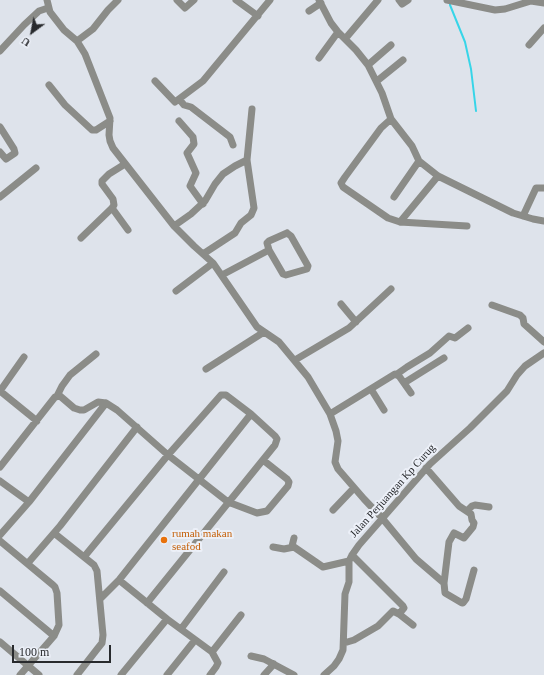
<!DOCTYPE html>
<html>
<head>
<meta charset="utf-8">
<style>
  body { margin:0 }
  #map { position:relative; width:544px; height:675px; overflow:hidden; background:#dee3eb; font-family:Georgia,serif }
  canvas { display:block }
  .north { position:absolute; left:12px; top:12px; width:40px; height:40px; -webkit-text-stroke:3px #ecf0f8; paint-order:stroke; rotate:212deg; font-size:11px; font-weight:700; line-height:16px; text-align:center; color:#282a2d }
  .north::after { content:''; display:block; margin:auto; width:14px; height:18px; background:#282a2d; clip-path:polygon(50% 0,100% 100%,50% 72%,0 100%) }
  .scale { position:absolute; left:12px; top:645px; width:99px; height:18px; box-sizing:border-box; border:2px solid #282a2d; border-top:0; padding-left:5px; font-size:12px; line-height:14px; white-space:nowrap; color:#282a2d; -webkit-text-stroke:3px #ecf0f8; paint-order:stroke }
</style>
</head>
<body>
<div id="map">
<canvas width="544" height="675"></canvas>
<div class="north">U</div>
<div class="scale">100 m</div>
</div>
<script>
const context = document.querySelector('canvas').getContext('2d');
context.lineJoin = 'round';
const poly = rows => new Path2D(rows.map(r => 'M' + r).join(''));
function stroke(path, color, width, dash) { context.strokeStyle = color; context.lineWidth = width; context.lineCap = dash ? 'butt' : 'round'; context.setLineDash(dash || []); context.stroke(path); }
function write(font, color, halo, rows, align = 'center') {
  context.font = font + ' Georgia,serif'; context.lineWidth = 4; context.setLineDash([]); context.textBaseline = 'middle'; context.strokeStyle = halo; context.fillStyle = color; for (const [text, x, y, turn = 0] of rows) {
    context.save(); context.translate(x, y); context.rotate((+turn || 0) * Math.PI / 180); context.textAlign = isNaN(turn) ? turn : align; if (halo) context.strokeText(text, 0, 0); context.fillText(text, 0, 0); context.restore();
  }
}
stroke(poly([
  [450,3,450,5,465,42,471,69,476,111]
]), '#37d5e8', 2);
stroke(poly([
  [47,0,50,12,64,30,77,41,85,54,110,118,109,135,110,141,113,148,174,226,194,246,213,263,257,327,279,342,308,377,330,414,336,431,338,441,335,462,338,469,364,499,382,518,416,559,444,583,445,593,462,603,463,603,466,599,474,570],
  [177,0,185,8,194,0],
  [236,0,258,16],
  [319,0,331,23,338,32,356,50,368,65,382,93,391,119,412,146,419,161,438,176,513,213,533,219,544,221],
  [399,0,402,4,408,0],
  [447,0,495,10,505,9,531,1,544,3],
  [309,11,321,3],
  [345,39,378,0],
  [77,41,93,29,108,10,118,0],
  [529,45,544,28],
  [0,51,24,25,39,11,48,8],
  [319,58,338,32],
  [368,65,391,45],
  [155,81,175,102,203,81,270,0],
  [377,81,403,60],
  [49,85,65,105,92,130,96,130,110,121],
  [179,99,184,105,191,107,230,137,233,145],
  [391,119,381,128,345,177,341,183,343,187,388,218,400,222,467,226],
  [179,121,193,137,194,144,187,153,196,173,190,186,203,204],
  [0,127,14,149,15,153,6,159,0,152],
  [125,164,109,174,102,181,102,184,113,199,114,205,112,208,128,230],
  [0,197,36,168],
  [394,197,419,161],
  [523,216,536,188,544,188],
  [400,222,438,176],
  [174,226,191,214,205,201,215,184,223,174,235,166,247,160],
  [287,233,291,236,308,266,307,269,286,275,283,274,269,250,267,243,269,241,287,233],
  [81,238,112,208],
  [203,254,235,233,241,223,251,215,254,208,247,160,252,109],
  [222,275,269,250],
  [176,291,213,263],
  [341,304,356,322],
  [492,305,520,315,523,318,524,324,544,342],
  [295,360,349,328,391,289],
  [206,369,264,332],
  [397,374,407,367,430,353,449,336,455,338,468,328],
  [404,383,444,358],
  [371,389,384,410],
  [0,391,37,421],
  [0,391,24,357],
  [57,396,62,386,70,375,96,354],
  [330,414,395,374,399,376,411,393],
  [0,467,55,397,60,396,74,408,80,410,84,410,98,402,106,403,117,410,168,455,228,502,257,513,267,511,288,486,289,482,287,479,263,460],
  [426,468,459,506,471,514,472,520,474,523,473,527,464,538,454,533,449,542,444,583],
  [0,481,29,502],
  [333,510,354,488],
  [467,511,472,506,475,505,489,507],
  [54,533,94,565,97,571,103,635,102,643,98,648,77,675],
  [0,535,29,502,106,403],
  [0,541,53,585,55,587,57,593,59,625,54,636,20,675],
  [292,546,294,538],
  [273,547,284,549,294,547,323,567,349,561],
  [352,555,403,606,404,608,399,614],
  [84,557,168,455,221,395,226,395,251,414],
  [28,563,60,526,137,427],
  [119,580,167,619,212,652,218,663,216,667,210,675],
  [0,591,54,636],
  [100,599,119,580,251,414,275,436,277,439,275,445,147,603],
  [181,629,224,572],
  [0,642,39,675],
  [344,643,354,640,378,626,393,611,399,614,413,625],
  [212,652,241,615],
  [251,656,264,659,294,675],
  [121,675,167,619],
  [167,675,195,640],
  [264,675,274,664],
  [324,675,334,666,339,659,343,650,345,594,349,582,349,561,352,555,359,545,430,464,470,428,507,391,517,375,525,366,544,353]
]), '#8b8c88', 7);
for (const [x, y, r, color] of [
  [164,540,4,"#e8710a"]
]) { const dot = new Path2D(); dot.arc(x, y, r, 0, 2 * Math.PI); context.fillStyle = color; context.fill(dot); stroke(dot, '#ecf0f8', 1.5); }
write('11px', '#282a2d', '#ecf0f8', [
  ["Jalan Perjuangan Kp Curug",393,491,-48]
]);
write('11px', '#c56008', '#ecf0f8', [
  ["rumah makan",172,534],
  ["seafod",172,547]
], 'left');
</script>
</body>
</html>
